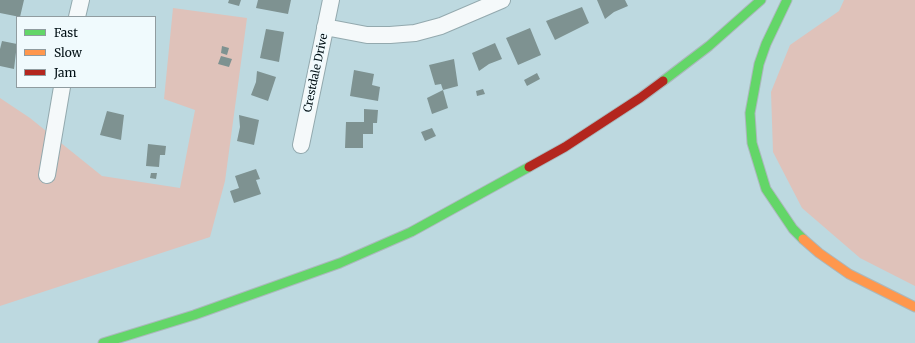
<!DOCTYPE html>
<html>
<head>
<meta charset="utf-8">
<style>
  body { margin:0 }
  #map { position:relative; width:915px; height:343px; overflow:hidden; background:#bdd9e0; font-family:Merriweather,serif }
  canvas { display:block }
  .legend { position:absolute; left:16px; top:16px; width:140px; height:72px; box-sizing:border-box; background:#f0fafd; border:1px solid #909ca0; margin:0; padding:5px 7px; list-style:none; font-size:12px; color:#000f14 }
  .legend li { display:flex; align-items:center; gap:8px; height:20px }
  .legend b { width:20px; border:1px solid #909ca0 }
</style>
</head>
<body>
<div id="map">
<canvas width="915" height="343"></canvas>
<ul class="legend">
<li><b style="height:5px;background:#63d668"></b>Fast</li>
<li><b style="height:5px;background:#ff974d"></b>Slow</li>
<li><b style="height:5px;background:#b3261e"></b>Jam</li>
</ul>
</div>
<script>
const context = document.querySelector('canvas').getContext('2d');
context.lineJoin = 'round';
function fillPath(path, color) { context.fillStyle = color; context.fill(path, 'evenodd'); }
const poly = rows => new Path2D(rows.map(r => 'M' + r).join(''));
function stroke(path, color, width, dash) { context.strokeStyle = color; context.lineWidth = width; context.lineCap = dash ? 'butt' : 'round'; context.setLineDash(dash || []); context.stroke(path); }
function write(font, color, halo, rows, align = 'center') {
  context.font = font + ' Merriweather,serif'; context.lineWidth = 4; context.setLineDash([]); context.textBaseline = 'middle'; context.strokeStyle = halo; context.fillStyle = color; for (const [text, x, y, turn = 0] of rows) {
    context.save(); context.translate(x, y); context.rotate((+turn || 0) * Math.PI / 180); context.textAlign = isNaN(turn) ? turn : align; if (halo) context.strokeText(text, 0, 0); context.fillText(text, 0, 0); context.restore();
  }
}
fillPath(poly([
  [844,0,915,0,915,286,860,258,802,208,773,152,771,92,790,45,839,11],
  [173,8,247,18,225,181,210,237,0,306,0,98,30,118,102,176,180,188,195,110,164,99]
]), '#dfc2ba');
fillPath(poly([
  [0,0,24,0,20,17,0,13],
  [229,0,241,0,239,6,228,3],
  [258,0,291,0,288,14,256,8],
  [597,0,625,0,628,6,614,12,605,19],
  [582,7,589,23,555,40,546,21],
  [530,28,541,55,518,65,506,38],
  [266,29,284,32,279,62,260,58],
  [2,41,17,44,14,69,0,66,0,49],
  [495,43,502,59,489,64,479,71,472,53],
  [222,46,229,48,227,55,221,53],
  [221,56,232,59,229,67,218,64],
  [454,59,458,86,443,90,441,84,435,85,429,65],
  [354,70,374,74,372,85,380,87,378,101,350,96],
  [257,71,276,77,268,101,251,95,256,82],
  [537,73,540,79,527,86,524,80],
  [483,89,485,94,477,96,476,91],
  [443,90,448,108,432,114,427,98],
  [364,109,378,110,377,123,373,123,373,134,363,134,363,148,345,148,346,122,364,122],
  [107,111,124,115,121,140,100,135],
  [239,115,259,120,254,145,237,141,240,127],
  [432,128,436,136,425,141,421,132],
  [148,144,166,146,165,155,160,155,159,167,146,166],
  [256,169,260,179,256,180,261,194,234,203,230,191,239,188,235,176],
  [151,173,157,173,156,179,150,178]
]), '#7e9291');
const street = poly([
  [77,17,81,0],
  [325,27,367,35,390,35,415,33,441,26,502,0],
  [301,145,331,0],
  [47,175,62,87]
]);
const fast = poly([
  [787,0,766,44,759,64,750,113,752,143,766,189,793,229,803,239],
  [663,81,709,46,761,0],
  [103,343,194,315,340,263,411,232,529,167]
]);
const slow = poly([
  [803,239,819,253,849,274,915,307]
]);
const jam = poly([
  [529,167,565,147,640,98,663,81]
]);
stroke(street, '#93a9ae', 18);
stroke(fast, '#abb8bc', 11);
stroke(slow, '#abb8bc', 11);
stroke(jam, '#abb8bc', 11);
stroke(street, '#f5f9fa', 16);
stroke(fast, '#63d668', 9);
stroke(slow, '#ff974d', 9);
stroke(jam, '#b3261e', 9);
write('11px', '#000f14', '#f0fafd', [
  ["Crestdale Drive",316,73,-78]
]);
</script>
</body>
</html>
